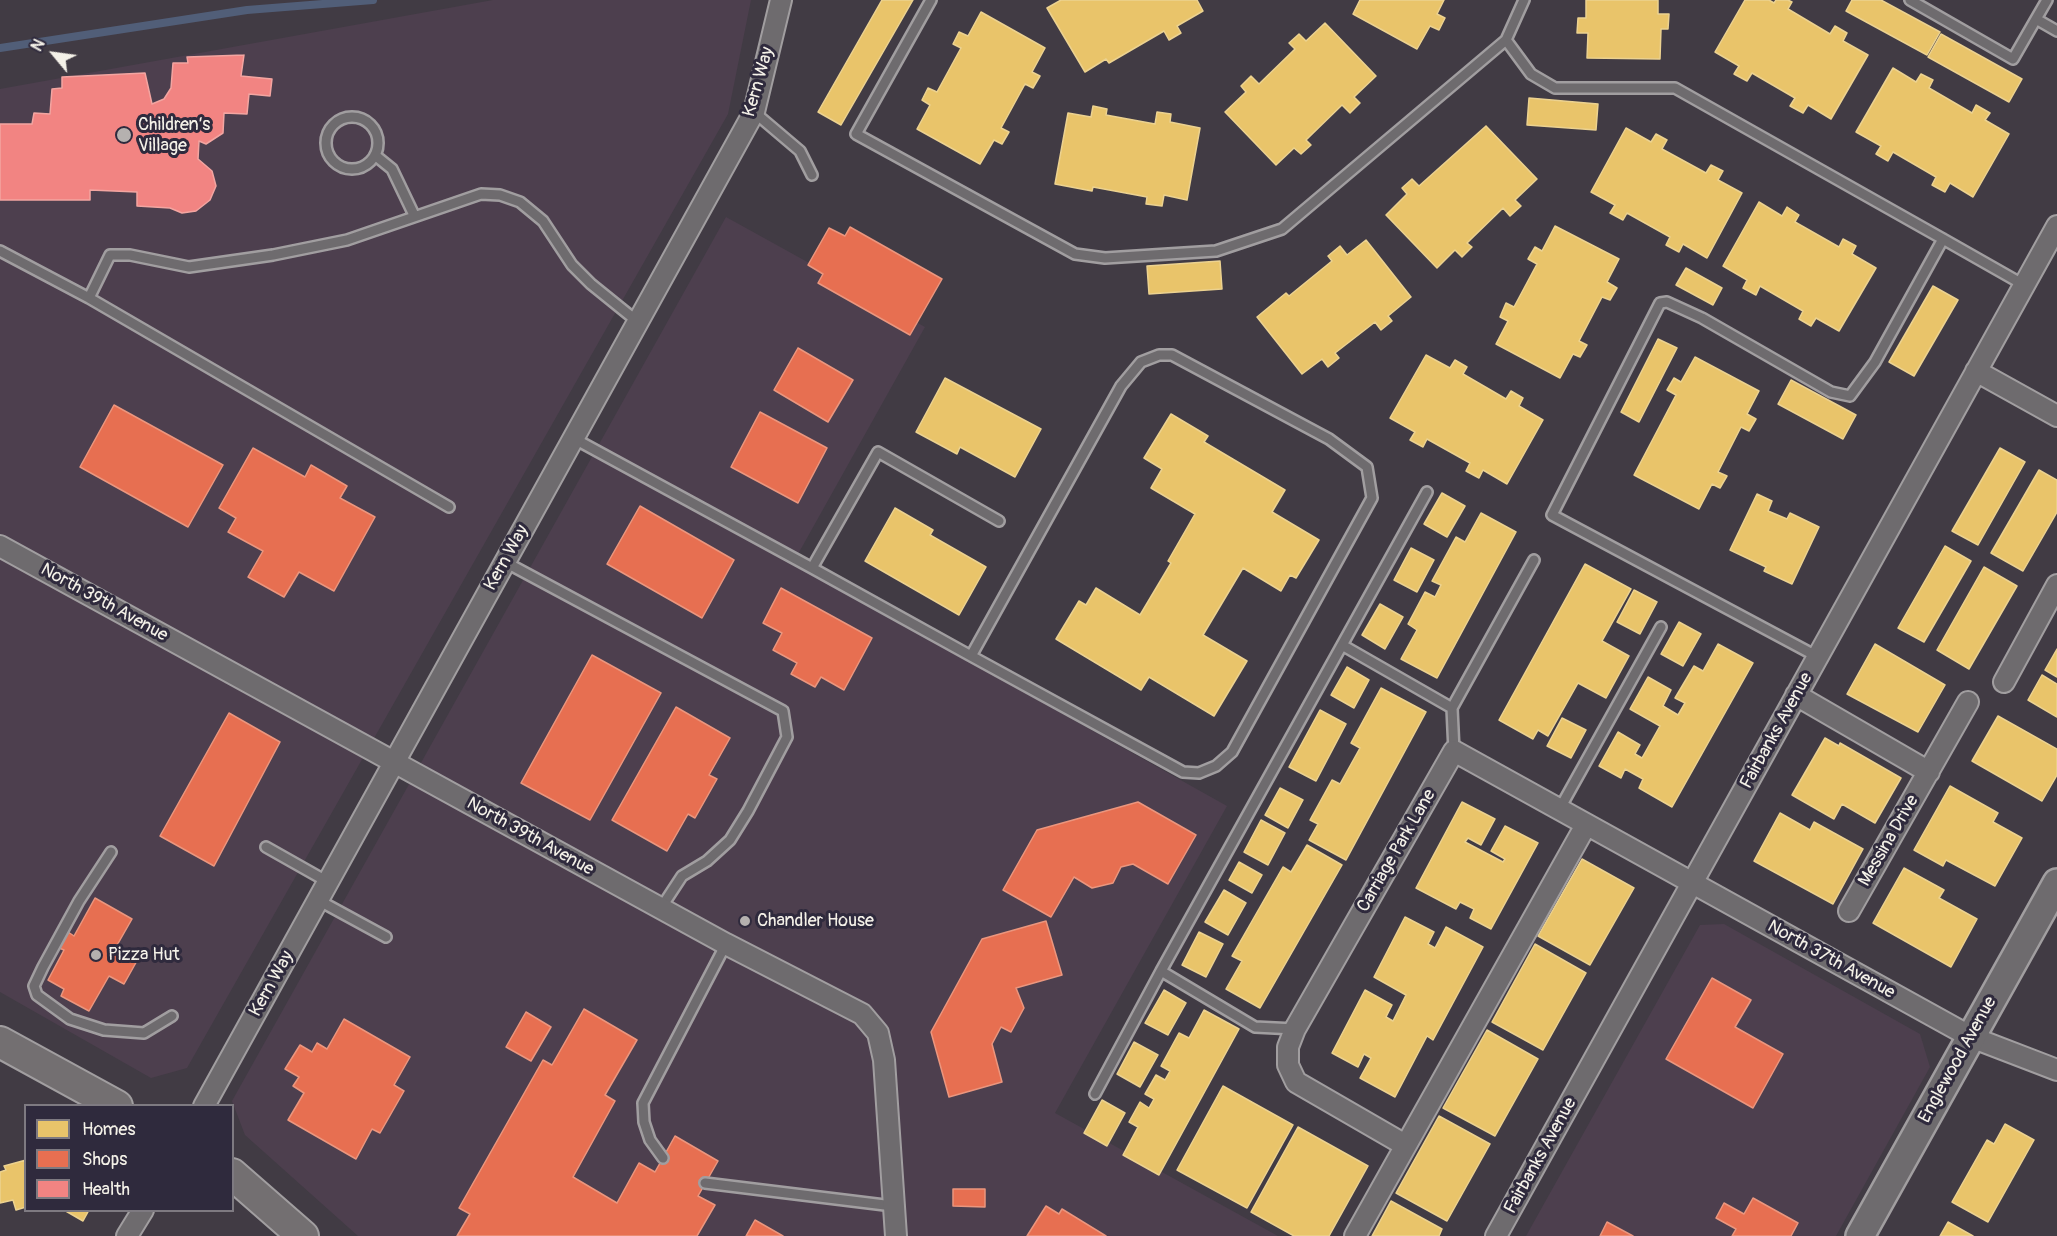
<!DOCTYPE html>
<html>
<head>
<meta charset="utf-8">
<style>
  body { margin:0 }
  #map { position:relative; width:2057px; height:1236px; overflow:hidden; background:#413b44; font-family:Pangolin,sans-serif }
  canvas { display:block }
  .legend { position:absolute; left:24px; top:1104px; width:210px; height:108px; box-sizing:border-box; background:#2f2a3d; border:2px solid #7e7a81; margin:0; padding:8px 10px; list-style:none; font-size:18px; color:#f4f1e8 }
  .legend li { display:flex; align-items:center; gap:12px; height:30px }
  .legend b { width:30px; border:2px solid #7e7a81 }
  .north { position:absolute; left:24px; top:24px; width:60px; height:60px; -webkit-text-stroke:4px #2f2a3d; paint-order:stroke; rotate:299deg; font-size:16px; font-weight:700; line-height:24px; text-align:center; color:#f4f1e8 }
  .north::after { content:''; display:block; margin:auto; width:21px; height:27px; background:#f4f1e8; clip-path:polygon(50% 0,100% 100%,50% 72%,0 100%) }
</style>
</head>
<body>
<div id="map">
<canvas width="2057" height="1236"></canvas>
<ul class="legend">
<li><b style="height:16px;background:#e9c46a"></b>Homes</li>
<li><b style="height:16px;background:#e76f51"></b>Shops</li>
<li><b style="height:16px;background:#f28482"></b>Health</li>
</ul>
<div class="north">N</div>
</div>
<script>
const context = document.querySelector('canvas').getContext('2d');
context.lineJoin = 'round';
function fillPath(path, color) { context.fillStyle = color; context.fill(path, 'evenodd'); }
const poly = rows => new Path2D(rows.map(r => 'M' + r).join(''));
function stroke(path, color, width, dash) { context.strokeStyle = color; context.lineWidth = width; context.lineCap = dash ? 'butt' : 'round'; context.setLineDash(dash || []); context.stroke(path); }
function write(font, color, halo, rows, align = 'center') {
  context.font = font + ' Pangolin,sans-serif'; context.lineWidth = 6; context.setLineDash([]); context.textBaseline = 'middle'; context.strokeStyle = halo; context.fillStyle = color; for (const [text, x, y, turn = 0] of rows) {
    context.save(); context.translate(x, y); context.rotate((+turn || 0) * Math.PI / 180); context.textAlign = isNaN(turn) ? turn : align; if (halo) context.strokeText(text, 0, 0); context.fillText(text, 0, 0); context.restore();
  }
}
fillPath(poly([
  [493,0,751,0,728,114,187,1068,151,1078,0,992,0,89],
  [726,217,925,327,793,563,1227,806,1055,1113,1278,1236,358,1236,245,1135,232,1101],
  [1724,924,1920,1034,1930,1067,1836,1236,1526,1236,1700,925]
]), '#4d3f4e');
const homes = poly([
  [882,0,913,0,841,125,818,112,882,0],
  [1061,0,1197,0,1203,11,1177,26,1181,33,1169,40,1164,31,1109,63,1106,59,1085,72,1047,8,1061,0],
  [1360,0,1444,0,1437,14,1445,18,1439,30,1430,26,1417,49,1353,14,1360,0],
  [1586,0,1658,0,1658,14,1669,14,1668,29,1661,29,1660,59,1587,58,1588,33,1577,33,1578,18,1586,18,1586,0],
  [1745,0,1769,0,1774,3,1776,0,1788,0,1792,2,1788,9,1830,34,1835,26,1847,33,1843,41,1868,55,1831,119,1808,105,1803,113,1790,106,1795,98,1752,73,1747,81,1734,74,1739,66,1715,52,1745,0],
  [1852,0,1881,0,1940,32,1927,55,1846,11,1852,0],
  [981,12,1045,48,1032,72,1040,76,1033,88,1025,84,1001,128,1009,132,1002,144,994,140,980,164,917,129,930,105,922,100,928,88,937,92,961,48,953,44,959,32,968,36,981,12],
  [1325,23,1376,76,1354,97,1360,103,1350,113,1342,105,1306,140,1311,145,1301,154,1294,148,1276,165,1225,112,1246,92,1241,86,1251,76,1259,84,1295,49,1289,43,1299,34,1306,41,1325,23],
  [1941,34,2022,79,2009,102,1928,57,1941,34],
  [1893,68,1916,82,1921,74,1933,80,1929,88,1972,113,1976,105,1990,113,1985,120,2009,134,1973,197,1950,183,1945,192,1932,185,1936,177,1893,152,1888,161,1876,154,1881,146,1856,132,1893,68],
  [1529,98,1598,104,1596,130,1527,125,1529,98],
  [1093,106,1107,109,1106,115,1155,124,1157,112,1171,114,1170,122,1200,128,1187,200,1164,195,1162,206,1146,204,1147,197,1093,187,1092,191,1055,184,1068,113,1091,117,1093,106],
  [1486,126,1537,179,1515,200,1521,206,1510,216,1503,208,1467,243,1472,247,1462,257,1455,250,1437,268,1386,215,1407,194,1402,188,1412,179,1419,186,1486,126],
  [1626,128,1651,142,1656,134,1667,140,1662,149,1706,173,1711,165,1723,171,1718,180,1742,193,1707,258,1683,244,1679,252,1666,245,1670,237,1627,213,1623,220,1610,213,1615,205,1591,192,1626,128],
  [1759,202,1782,216,1787,207,1799,215,1795,222,1839,247,1843,239,1856,246,1852,254,1876,268,1839,331,1816,318,1811,326,1799,319,1803,311,1760,286,1756,295,1743,288,1747,280,1723,266,1759,202],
  [1555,226,1619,259,1607,282,1617,288,1610,300,1602,297,1579,341,1587,345,1580,357,1573,354,1560,378,1496,344,1508,321,1500,317,1506,303,1514,307,1537,264,1528,259,1535,247,1542,251,1555,226],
  [1366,240,1411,297,1388,316,1392,321,1381,330,1375,322,1335,353,1339,358,1328,367,1322,359,1302,374,1257,317,1286,293,1289,296,1332,261,1328,256,1340,246,1347,255,1366,240],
  [1220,261,1222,289,1149,294,1147,266,1220,261],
  [1686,268,1722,288,1713,305,1676,285,1686,268],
  [1933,286,1958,300,1914,376,1889,362,1933,286],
  [1658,339,1677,348,1639,422,1621,412,1658,339],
  [1426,355,1450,368,1455,360,1467,367,1463,374,1506,399,1511,391,1523,398,1519,406,1543,420,1507,484,1483,470,1479,478,1466,471,1470,463,1427,439,1423,447,1410,440,1415,432,1390,418,1426,355],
  [1695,357,1759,391,1747,414,1756,419,1749,431,1741,427,1718,472,1727,476,1720,488,1712,484,1699,509,1634,475,1676,395,1667,390,1674,378,1681,382,1695,357],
  [945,378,1041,429,1015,477,960,447,957,454,916,432,945,378],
  [1791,380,1856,415,1843,439,1778,404,1791,380],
  [1171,414,1208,436,1204,442,1285,490,1272,512,1319,540,1296,578,1290,575,1281,591,1243,568,1203,635,1247,661,1214,716,1149,677,1141,690,1056,639,1079,601,1086,605,1096,588,1140,615,1171,563,1168,561,1195,514,1151,488,1162,469,1144,458,1171,414],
  [2000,448,2025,462,1978,545,1952,531,2000,448],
  [2039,470,2057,480,2057,512,2023,571,1991,553,2039,470],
  [1442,493,1465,506,1447,537,1424,524,1442,493],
  [1757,494,1772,501,1768,511,1787,519,1790,513,1819,527,1792,584,1764,571,1766,567,1730,550,1757,494],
  [895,508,933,530,930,535,986,567,959,615,865,561,895,508],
  [1481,513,1516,532,1437,678,1401,659,1417,630,1408,624,1425,592,1435,597,1441,585,1432,581,1456,537,1465,542,1481,513],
  [1945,546,1971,561,1924,642,1898,628,1945,546],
  [1411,548,1434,560,1417,592,1394,580,1411,548],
  [1585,564,1631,589,1602,641,1629,656,1606,698,1578,683,1548,736,1538,730,1533,739,1499,720,1585,564],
  [1984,567,2017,586,1969,669,1937,650,1984,567],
  [1634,590,1657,602,1640,634,1617,622,1634,590],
  [1380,604,1403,617,1385,649,1362,635,1380,604],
  [1679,622,1701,634,1683,666,1661,654,1679,622],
  [1718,644,1753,663,1672,807,1639,788,1643,779,1625,769,1621,778,1599,766,1618,732,1640,745,1635,754,1642,758,1660,726,1630,709,1648,677,1671,690,1663,706,1678,715,1685,703,1675,698,1694,666,1703,671,1718,644],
  [1875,644,1945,685,1918,732,1847,694,1875,644],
  [2057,649,2057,677,2045,670,2057,649],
  [1347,667,1369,680,1354,708,1331,695,1347,667],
  [2042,675,2057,684,2057,717,2028,700,2042,675],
  [1381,688,1426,712,1346,860,1309,840,1318,824,1310,820,1332,780,1340,784,1360,748,1351,743,1381,688],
  [1320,710,1346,724,1316,781,1289,767,1320,710],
  [1998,716,2057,749,2057,775,2042,801,1972,761,1998,716],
  [1562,718,1586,730,1571,758,1547,746,1562,718],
  [1825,738,1839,746,1840,743,1901,778,1875,823,1842,804,1834,819,1792,795,1825,738],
  [1950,786,1998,813,1993,822,2022,838,1995,886,1946,860,1943,866,1914,850,1950,786],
  [1280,788,1303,800,1288,828,1265,815,1280,788],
  [1462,802,1495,819,1481,845,1468,838,1465,842,1503,862,1505,859,1491,851,1505,826,1538,843,1491,929,1470,918,1474,909,1460,902,1456,909,1416,888,1462,802],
  [1780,813,1810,830,1814,822,1863,849,1833,904,1754,861,1780,813],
  [1261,820,1285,833,1268,865,1244,852,1261,820],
  [1307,845,1342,865,1260,1008,1226,989,1242,961,1232,956,1283,867,1291,872,1307,845],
  [1582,859,1634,888,1590,965,1538,936,1582,859],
  [1239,862,1262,875,1252,893,1229,880,1239,862],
  [1904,868,1944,890,1939,898,1977,919,1951,967,1873,923,1904,868],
  [1224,890,1246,903,1228,935,1205,922,1224,890],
  [1405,917,1434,932,1428,944,1435,948,1446,927,1483,947,1433,1040,1427,1036,1395,1097,1360,1078,1371,1058,1364,1054,1358,1067,1332,1053,1365,990,1392,1005,1386,1017,1393,1021,1406,995,1374,977,1405,917],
  [1199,932,1223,944,1206,977,1182,965,1199,932],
  [1535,944,1586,973,1543,1050,1492,1022,1535,944],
  [1164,990,1186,1003,1168,1035,1145,1023,1164,990],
  [1204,1010,1239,1029,1159,1175,1123,1155,1138,1127,1129,1122,1140,1102,1149,1108,1154,1099,1145,1094,1156,1075,1165,1080,1170,1071,1161,1066,1179,1033,1189,1038,1204,1010],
  [1487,1030,1538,1059,1495,1136,1443,1108,1487,1030],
  [1134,1042,1158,1055,1140,1087,1117,1074,1134,1042],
  [1223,1086,1293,1125,1247,1208,1177,1170,1223,1086],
  [1102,1100,1125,1113,1107,1146,1084,1133,1102,1100],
  [1439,1116,1490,1144,1447,1221,1396,1193,1439,1116],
  [2005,1124,2034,1140,1988,1222,1952,1202,1987,1140,1994,1144,2005,1124],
  [1298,1127,1368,1166,1329,1236,1294,1236,1251,1212,1298,1127],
  [26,1160,26,1207,16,1210,13,1200,0,1203,0,1172,6,1170,4,1166,26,1160],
  [1391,1201,1442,1229,1439,1236,1372,1236,1391,1201],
  [64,1210,89,1210,83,1221,64,1210],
  [1948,1222,1973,1236,1940,1236,1948,1222]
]);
fillPath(homes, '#e9c46a');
stroke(homes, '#ecd290', 1.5);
const shops = poly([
  [850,227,942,279,910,335,818,283,823,274,808,265,829,228,845,236,850,227],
  [798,348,853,380,828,422,774,390,798,348],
  [114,405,223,465,188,527,80,467,114,405],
  [760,412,827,448,798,503,731,467,760,412],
  [253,448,305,477,311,465,347,486,340,498,375,517,334,591,299,572,284,597,248,577,263,551,228,532,236,518,219,508,253,448],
  [640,506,734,560,702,618,607,564,640,506],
  [781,588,872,638,844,690,821,677,815,687,791,674,797,663,773,650,782,633,763,623,781,588],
  [592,655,661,693,590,820,521,783,592,655],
  [676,707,730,738,709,775,717,779,695,818,688,814,667,851,612,820,676,707],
  [229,713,280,742,214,866,160,836,229,713],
  [1138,802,1196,835,1168,884,1133,864,1121,867,1113,883,1092,888,1074,877,1051,917,1003,890,1037,830,1138,802],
  [95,898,132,919,116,947,138,959,124,984,109,976,89,1011,61,996,64,989,48,980,64,950,59,948,68,932,74,936,95,898],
  [1046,921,1062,975,1016,988,1024,1008,1011,1032,1001,1027,992,1044,1002,1082,949,1097,931,1032,982,939,1046,921],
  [1712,978,1751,1000,1735,1027,1783,1054,1753,1108,1666,1059,1712,978],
  [584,1009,637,1040,605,1095,615,1101,573,1177,617,1203,639,1163,655,1172,675,1136,718,1161,698,1196,715,1205,697,1236,457,1236,470,1214,459,1208,543,1060,552,1065,584,1009],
  [526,1012,551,1027,531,1061,506,1047,526,1012],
  [344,1019,410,1057,394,1085,404,1091,380,1133,372,1129,356,1159,288,1120,304,1093,293,1086,299,1077,285,1069,300,1045,312,1052,317,1043,327,1049,344,1019],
  [953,1189,985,1189,985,1207,953,1206,953,1189],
  [1753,1198,1798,1223,1791,1236,1732,1236,1736,1229,1716,1218,1724,1203,1744,1214,1753,1198],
  [1046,1206,1059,1214,1062,1209,1106,1236,1027,1236,1046,1206],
  [755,1220,783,1236,746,1236,755,1220],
  [1607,1222,1633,1236,1600,1236,1607,1222]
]);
fillPath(shops, '#e76f51');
stroke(shops, '#eb967e', 1.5);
const health = poly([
  [244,55,241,76,272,79,270,96,249,94,247,114,224,113,223,133,206,144,199,141,198,159,212,171,216,186,210,200,196,211,182,213,170,208,137,206,137,192,90,190,90,200,0,200,0,124,32,124,34,113,50,114,52,89,62,88,62,77,145,73,152,104,164,99,171,88,173,63,188,63,187,57,244,55]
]);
fillPath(health, '#f28482');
stroke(health, '#f3a5a1', 1.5);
stroke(poly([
  [0,48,247,10,373,0]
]), '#515e78', 8);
const lane = poly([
  [931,0,856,134,1075,254,1105,258,1216,251,1282,229,1506,40,1524,0],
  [1910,0,2013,59,2036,19,2057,31],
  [2036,19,2047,0],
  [1506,40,1531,74,1555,88,1675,88,1943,239],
  [754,112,800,151,812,175],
  '326 143a26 26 0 1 1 52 0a26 26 0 1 1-52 0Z',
  [376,156,392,169,414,215],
  [0,251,89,298,449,507],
  [89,298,110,255,130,255,189,267,273,255,347,240,481,194,500,195,520,202,543,221,572,265,591,284,638,322],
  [573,438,812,568,971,656,1183,772,1199,773,1216,766,1232,752,1372,498,1367,467,1329,439,1172,355,1159,355,1141,362,1121,386,971,656],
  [505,562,783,711,787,737,748,811,730,840,707,861,682,876,661,908],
  [812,568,878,452,999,521],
  [1342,645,1452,708,1454,751],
  [1818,657,1552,515,1660,303,1667,302,1702,318,1831,392,1850,396,1875,362,1943,239,2024,285],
  [1452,708,1534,560],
  [1559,810,1661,627],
  [266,847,328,882],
  [111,852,79,901,43,967,34,986,37,995,70,1019,104,1030,144,1033,172,1016],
  [318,900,386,937],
  [1161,971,1427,492],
  [1095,1094,1161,971,1255,1027,1295,1029],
  [663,1158,650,1140,644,1122,643,1103,726,944],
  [705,1183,893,1206]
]);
const street = poly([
  [1976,371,2057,416],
  [0,546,726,944,862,1014,878,1033,884,1060,896,1236],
  [2004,682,2057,585],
  [1796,695,1929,772],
  [1849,911,1968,702],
  [204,1106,754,112,781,0],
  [1405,1145,1296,1082,1288,1065,1288,1047,1295,1029,1454,751,1971,1037,2057,1070],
  [127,1236,143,1210],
  [1355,1236,1586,825],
  [1496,1236,2057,226]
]);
const secondary = poly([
  [1860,1236,2057,883]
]);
const primary = poly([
  [0,1042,117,1106],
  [232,1174,303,1236]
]);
stroke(lane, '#a19ea0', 14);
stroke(street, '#a19ea0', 24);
stroke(secondary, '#a19ea0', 32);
stroke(primary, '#a19ea0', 34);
stroke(lane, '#6e6b6e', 9);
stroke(street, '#6e6b6e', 20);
stroke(secondary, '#6e6b6e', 27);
stroke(primary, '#736f71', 30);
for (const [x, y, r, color] of [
  [124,135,8,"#b5b1af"],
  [745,921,6,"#b5b1af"],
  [96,955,6,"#b5b1af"]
]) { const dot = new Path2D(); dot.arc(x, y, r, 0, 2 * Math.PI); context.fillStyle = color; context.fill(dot); stroke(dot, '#2f2a3d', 2); }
write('18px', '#f4f1e8', '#2f2a3d', [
  ["Kern Way",759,82,-74],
  ["Kern Way",507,558,-61],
  ["North 39th Avenue",104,603,29],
  ["Fairbanks Avenue",1777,731,-61],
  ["North 39th Avenue",530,837,29],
  ["Messina Drive",1889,841,-60],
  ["Carriage Park Lane",1397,851,-60],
  ["North 37th Avenue",1831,960,29],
  ["Kern Way",272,984,-61],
  ["Englewood Avenue",1958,1060,-61],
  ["Fairbanks Avenue",1541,1156,-61]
]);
write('18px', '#f4f1e8', '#2f2a3d', [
  ["Children’s",138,125],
  ["Village",138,146],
  ["Chandler House",757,921],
  ["Pizza Hut",108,955]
], 'left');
</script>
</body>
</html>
